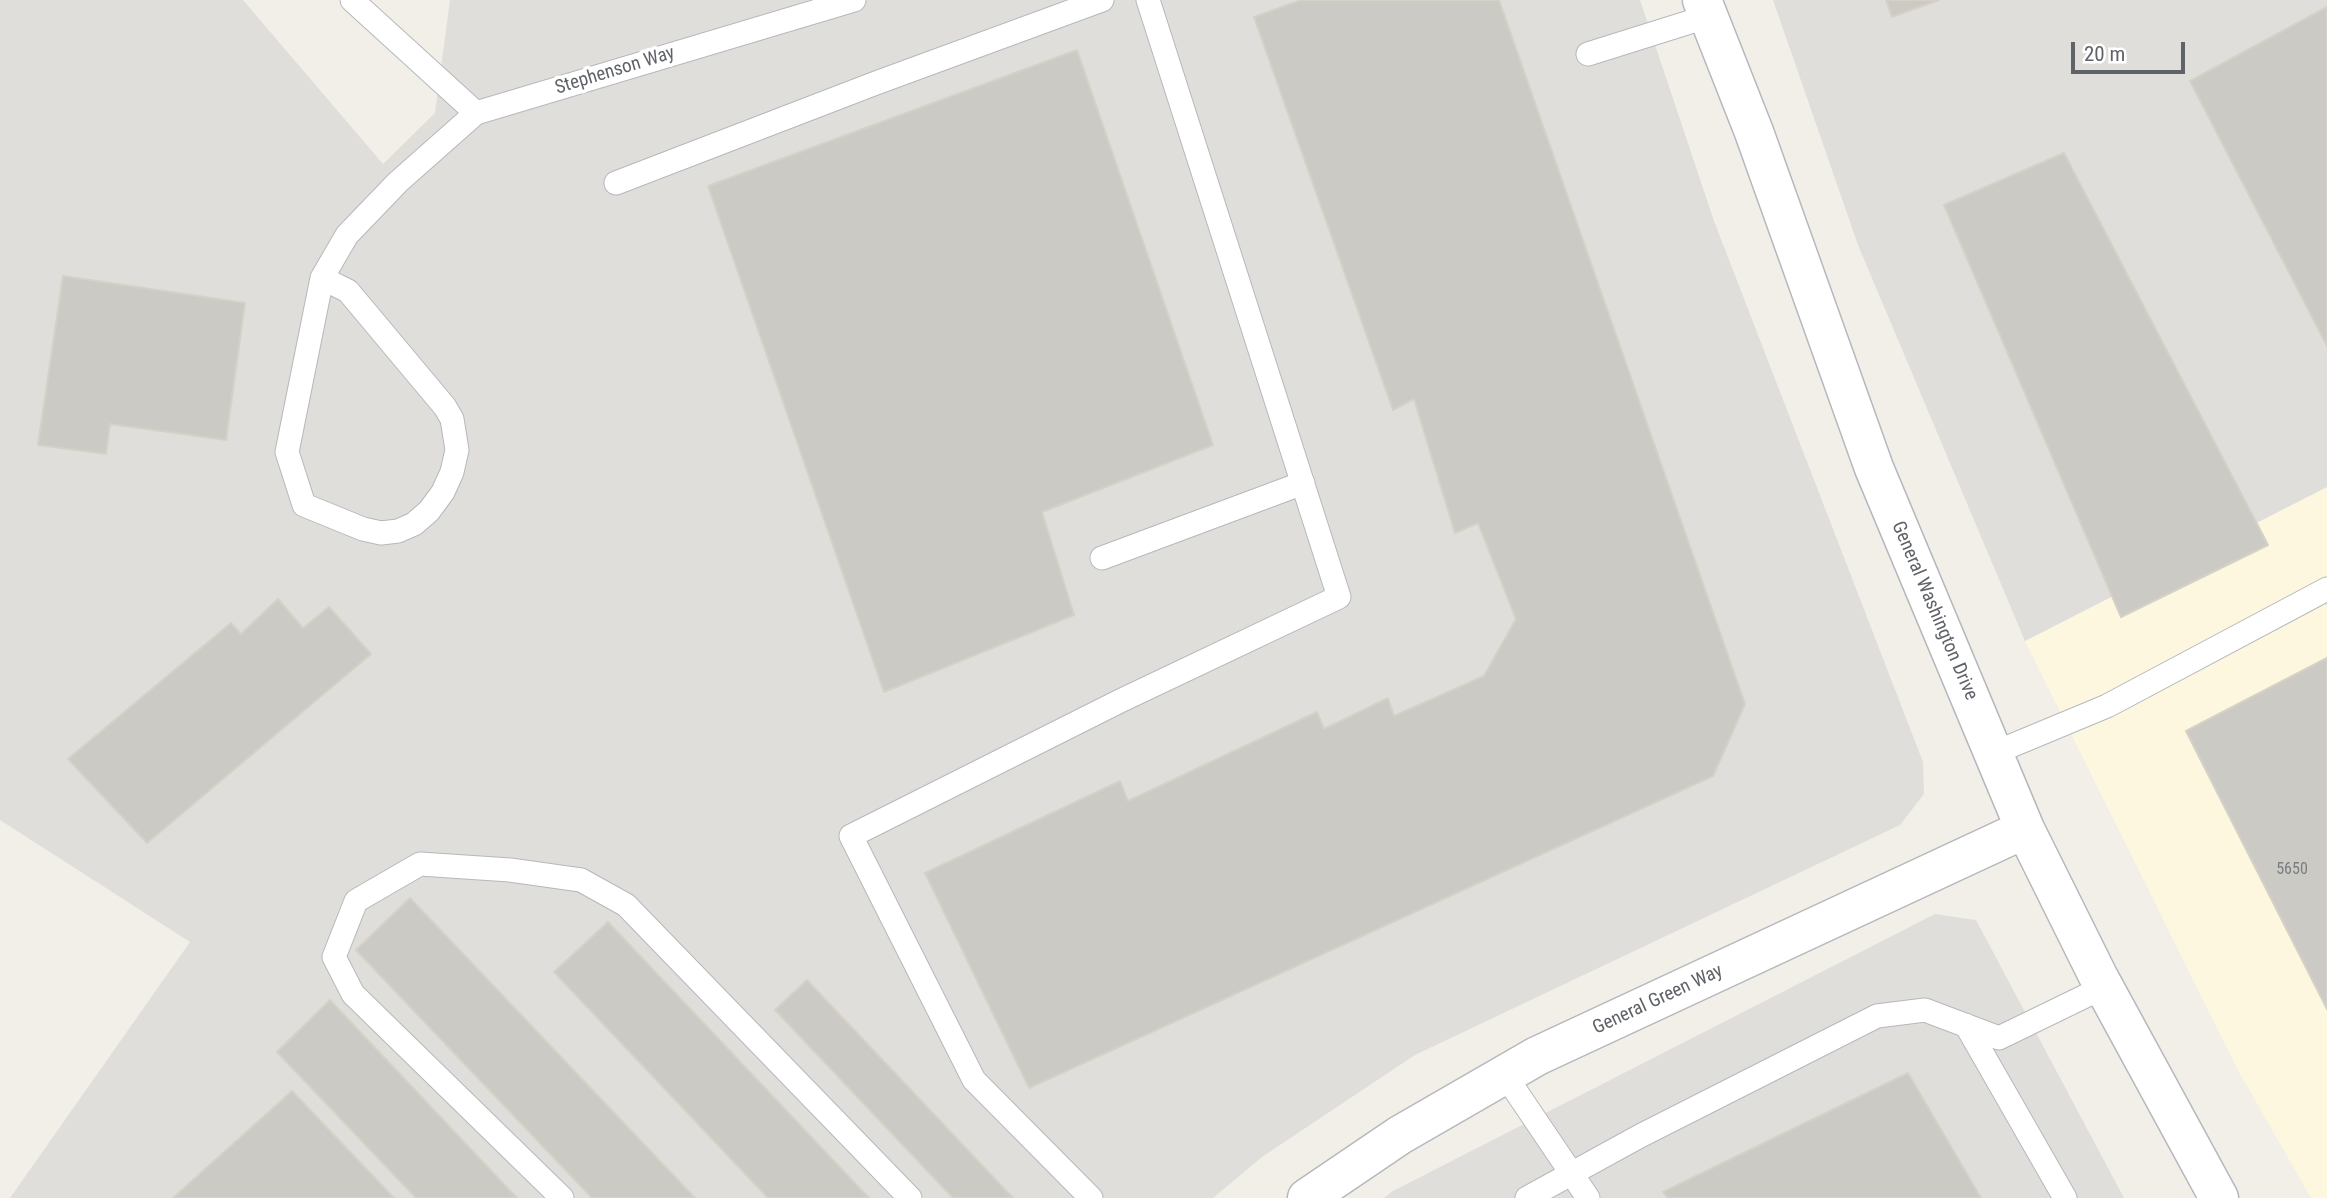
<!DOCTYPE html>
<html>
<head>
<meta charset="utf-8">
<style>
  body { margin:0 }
  #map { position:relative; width:2327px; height:1198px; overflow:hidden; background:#f1efe8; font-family:"Roboto Condensed",sans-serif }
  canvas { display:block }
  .scale { position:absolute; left:2071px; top:42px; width:114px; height:32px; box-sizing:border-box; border:4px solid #5f6368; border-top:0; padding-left:9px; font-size:21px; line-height:24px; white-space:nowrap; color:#5f6368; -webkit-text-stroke:5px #fff; paint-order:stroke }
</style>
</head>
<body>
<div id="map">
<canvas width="2327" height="1198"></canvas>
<div class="scale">20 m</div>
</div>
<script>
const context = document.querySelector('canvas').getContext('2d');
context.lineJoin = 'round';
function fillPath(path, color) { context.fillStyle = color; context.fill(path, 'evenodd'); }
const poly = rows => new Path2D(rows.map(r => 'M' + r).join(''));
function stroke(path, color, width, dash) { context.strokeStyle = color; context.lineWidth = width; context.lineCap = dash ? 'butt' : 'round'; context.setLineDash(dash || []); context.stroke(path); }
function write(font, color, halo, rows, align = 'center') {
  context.font = font + ' "Roboto Condensed",sans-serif'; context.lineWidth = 7; context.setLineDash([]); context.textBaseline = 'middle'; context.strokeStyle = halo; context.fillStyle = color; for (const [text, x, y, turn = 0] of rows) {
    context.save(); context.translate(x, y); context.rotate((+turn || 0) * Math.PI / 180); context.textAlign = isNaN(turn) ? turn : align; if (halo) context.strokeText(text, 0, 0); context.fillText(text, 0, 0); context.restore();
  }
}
fillPath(poly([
  [2327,487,2327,1198,2311,1198,2238,1070,2025,641]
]), '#fef7e0');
fillPath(poly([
  [0,0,243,0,383,164,435,113,450,0,1640,0,1714,221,1923,762,1924,794,1900,825,1415,1055,1262,1157,1213,1198,10,1198,190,942,0,820],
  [1773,0,2327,0,2327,487,2025,641,1858,245],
  [1935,914,1976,920,2124,1198,1384,1198,1393,1191]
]), '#e0deda');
const building = poly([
  [1301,0,1499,0,1745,704,1713,776,1029,1088,925,873,1120,781,1128,801,1317,712,1324,729,1388,698,1394,716,1484,676,1516,619,1478,523,1455,533,1414,399,1393,410,1254,17,1301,0],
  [1886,0,1939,0,1892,17,1886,0],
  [2327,7,2327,346,2190,81,2327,7],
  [1077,50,1213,445,1042,512,1074,615,884,692,708,186,1077,50],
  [2064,153,2268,545,2121,617,1944,205,2064,153],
  [63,276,245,303,226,440,110,424,106,454,38,445,63,276],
  [278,599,303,628,329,607,371,654,147,843,68,759,231,623,241,634,278,599],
  [2327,658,2327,1009,2186,731,2327,658],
  [410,898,695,1198,592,1198,356,950,410,898],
  [608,922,869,1198,768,1198,554,972,608,922],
  [807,980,1013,1198,953,1198,775,1010,807,980],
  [330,1000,517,1198,416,1198,277,1052,330,1000],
  [1908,1073,1981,1198,1668,1198,1663,1192,1908,1073],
  [292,1091,394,1198,173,1198,292,1091]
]);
fillPath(building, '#cccac5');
stroke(building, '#d6d1c6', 2);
const service = poly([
  [352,0,476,113],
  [1588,54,1709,16],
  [616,183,876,83,1102,0],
  [322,278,348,291,445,407,452,419,457,450,452,472,443,492,429,511,414,524,398,531,381,533,363,529,304,505,287,452,322,278,347,235,398,182,476,113,854,0],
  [1102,558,1303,483],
  [1994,753,2107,706,2327,589],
  [1966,1025,2065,1198],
  [1505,1075,1588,1198],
  [562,1198,353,994,334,957,356,901,420,864,510,870,581,880,626,905,910,1198],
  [1091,1198,974,1080,851,836,1120,701,1339,597,1148,0],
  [1527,1198,1640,1136,1877,1016,1925,1010,1999,1038,2104,987]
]);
const minor = poly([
  [1702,0,1754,132,1874,468,2025,829,2098,976,2219,1198],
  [1307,1198,1400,1135,1537,1056,2025,829]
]);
stroke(service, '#b5b8bc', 25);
stroke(minor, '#b5b8bc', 41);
stroke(service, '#fff', 23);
stroke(minor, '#fff', 38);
write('16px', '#7a7d7f', null, [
  ["5650",2292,870]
]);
write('19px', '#5f6368', '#fff', [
  ["Stephenson Way",615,71,-17],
  ["General Washington Drive",1934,611,67],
  ["General Green Way",1658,1000,-25]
]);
</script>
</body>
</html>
